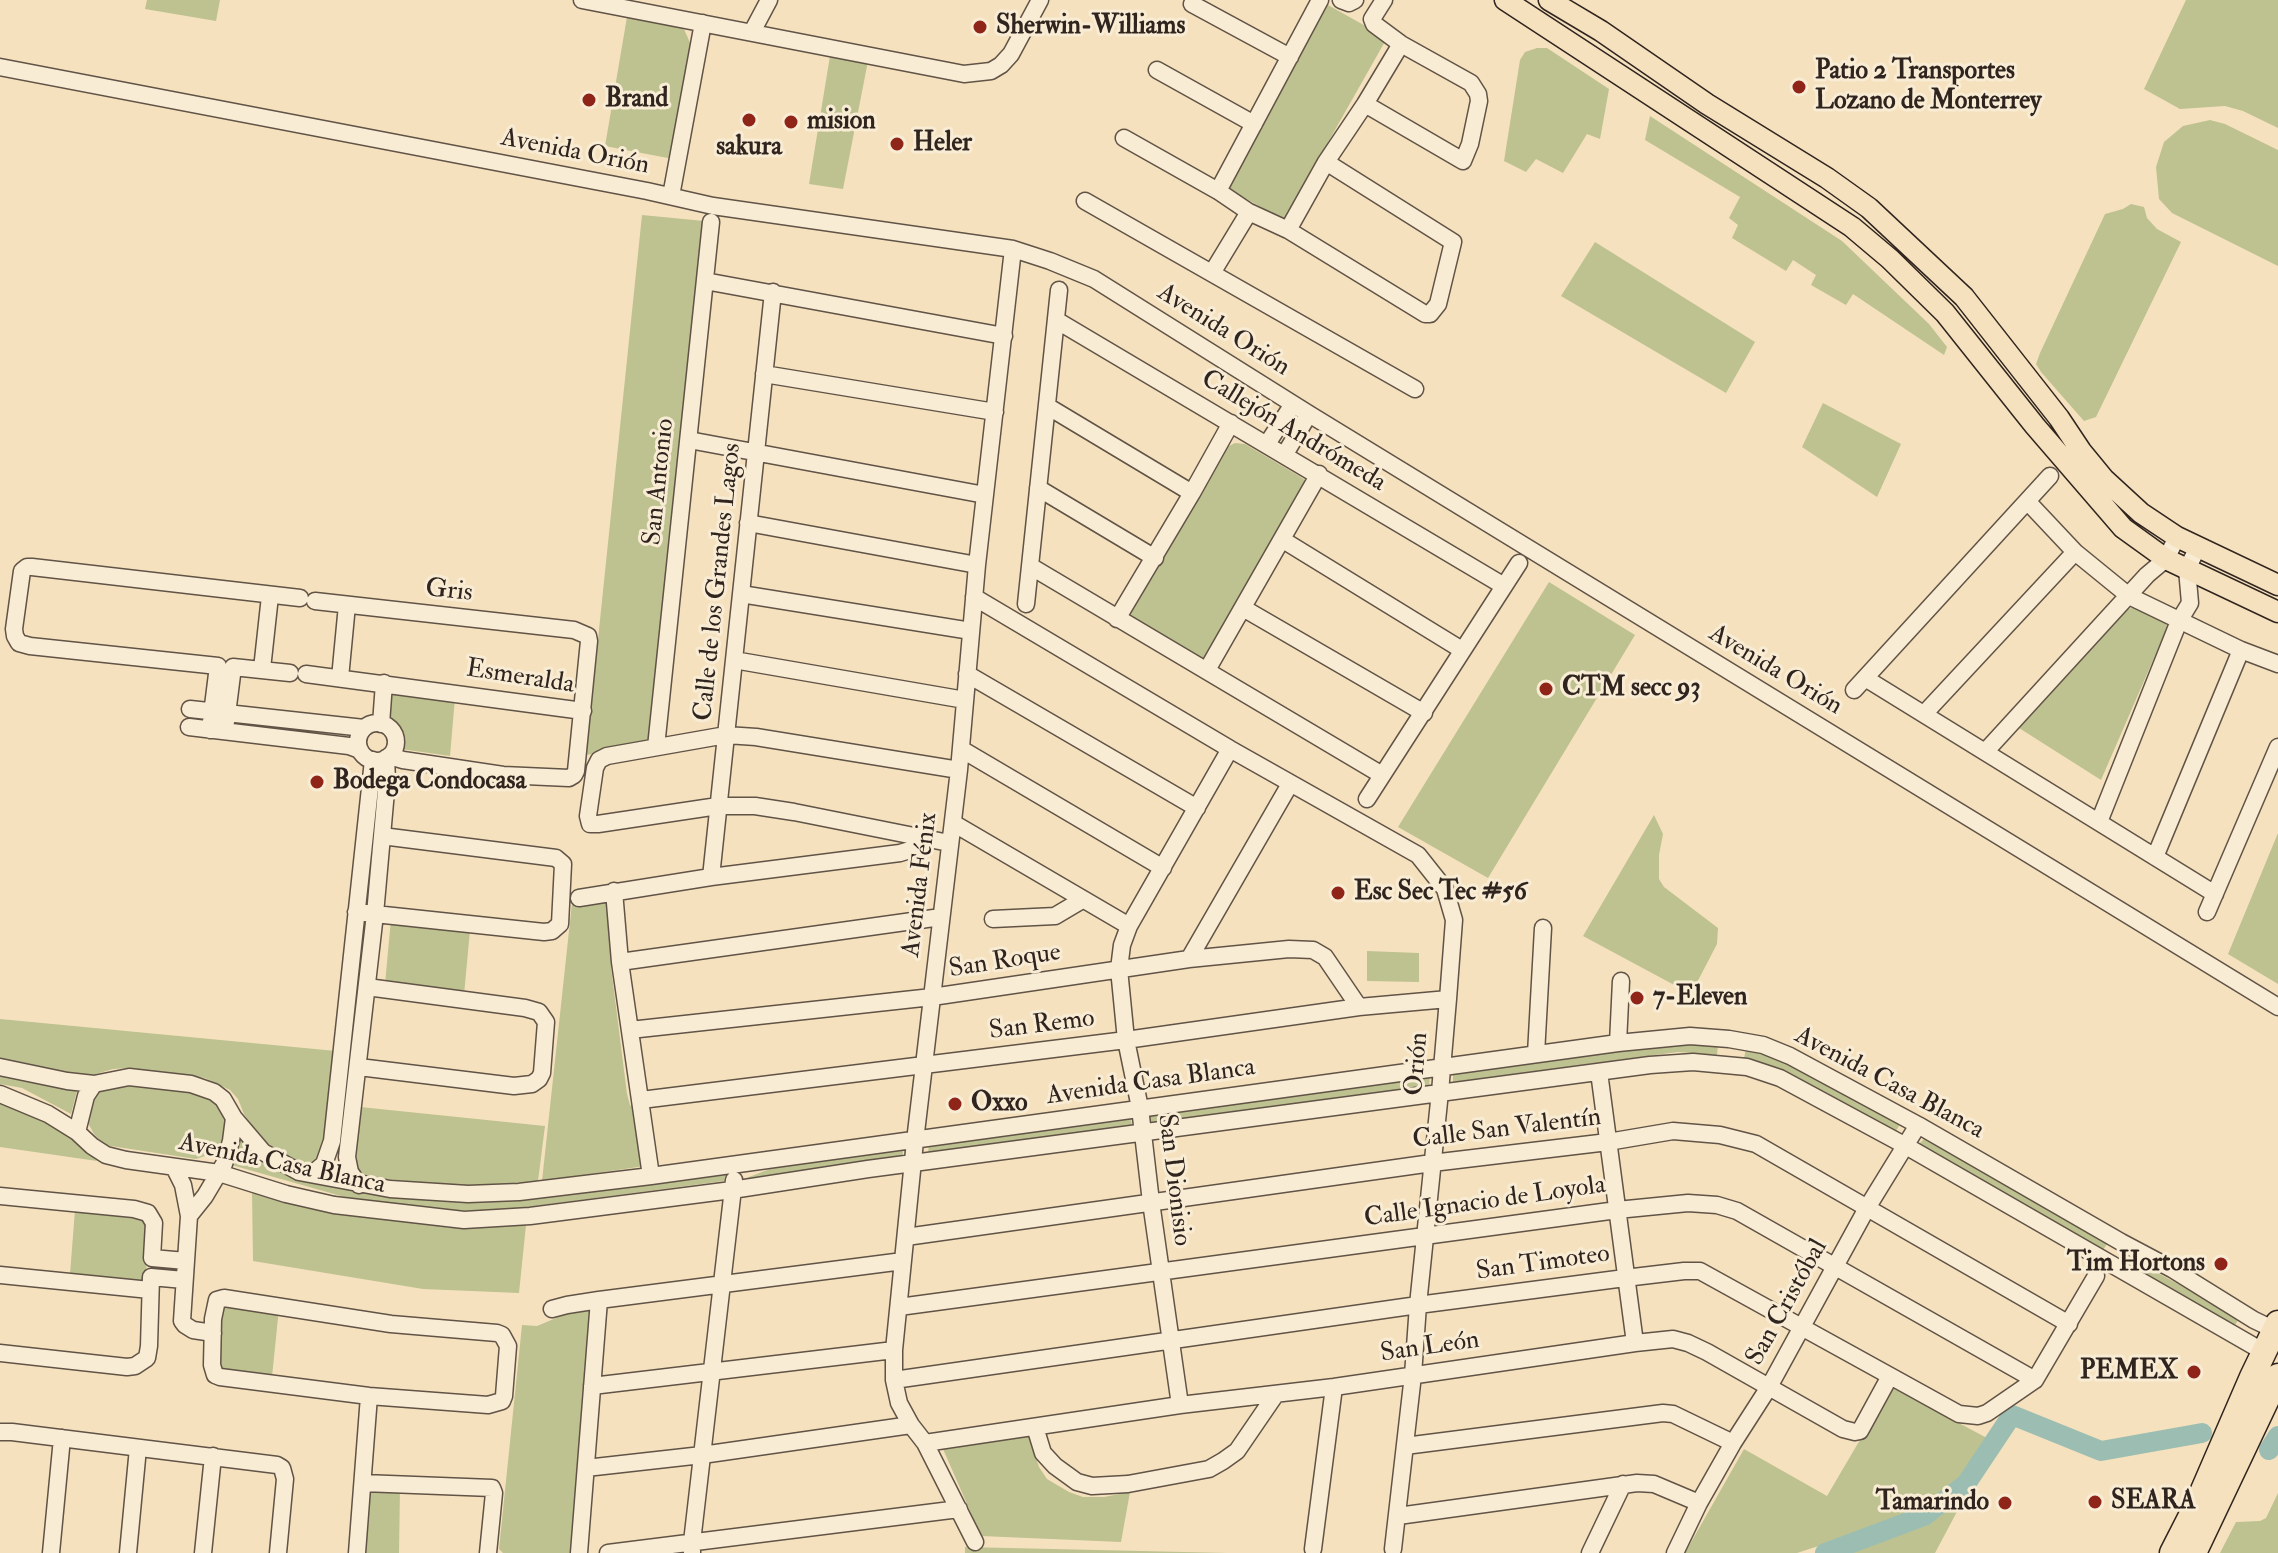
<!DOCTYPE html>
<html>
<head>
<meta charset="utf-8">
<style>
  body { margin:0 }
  canvas { display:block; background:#f5e1be }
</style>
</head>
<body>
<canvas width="2278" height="1553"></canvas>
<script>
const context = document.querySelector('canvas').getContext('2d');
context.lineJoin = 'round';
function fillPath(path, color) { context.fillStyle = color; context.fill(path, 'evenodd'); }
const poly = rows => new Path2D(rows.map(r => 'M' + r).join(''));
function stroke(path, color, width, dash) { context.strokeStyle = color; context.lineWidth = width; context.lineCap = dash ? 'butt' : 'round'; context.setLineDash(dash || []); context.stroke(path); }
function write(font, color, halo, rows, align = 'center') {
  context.font = font + ' "IM FELL Double Pica",serif'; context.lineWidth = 6; context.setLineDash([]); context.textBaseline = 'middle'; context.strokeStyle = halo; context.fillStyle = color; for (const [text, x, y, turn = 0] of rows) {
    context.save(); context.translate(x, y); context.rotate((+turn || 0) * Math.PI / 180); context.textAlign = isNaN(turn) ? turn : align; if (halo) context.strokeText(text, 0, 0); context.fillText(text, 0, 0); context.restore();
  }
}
fillPath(poly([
  [147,0,220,0,216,21,145,9],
  [2186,0,2278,0,2278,128,2243,111,2225,106,2180,109,2144,89],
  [1328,5,1387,38,1284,220,1225,187],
  [627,17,683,27,692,47,673,159,605,146],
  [1537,48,1547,48,1609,89,1600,139,1587,134,1563,173,1536,159,1526,172,1504,161,1520,60,1525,52],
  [830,56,868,61,843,189,809,184],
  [1650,116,1842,241,1929,324,1947,347,1944,355,1853,294,1846,305,1811,285,1816,275,1793,260,1786,271,1732,238,1738,225,1729,218,1740,197,1645,140],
  [2210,120,2225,124,2278,150,2278,266,2172,213,2159,199,2156,167,2164,142,2183,126],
  [2131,204,2144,207,2147,218,2157,229,2181,242,2096,417,2084,421,2041,372,2036,364,2040,353,2105,214,2123,209],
  [642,215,704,221,663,602,651,735,648,745,586,755],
  [1595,242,1755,342,1726,393,1561,296],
  [1823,403,1901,444,1877,497,1802,447],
  [1235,443,1245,444,1299,476,1305,480,1307,486,1202,661,1131,621,1127,613,1227,447],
  [1549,582,1635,635,1488,878,1398,827],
  [2136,607,2166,621,2167,628,2101,780,2019,728,2128,609],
  [390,689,455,698,450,756,401,749,403,732,389,717],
  [1654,815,1663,834,1659,855,1659,879,1664,887,1718,928,1717,944,1691,994,1583,936],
  [2278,833,2278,984,2228,954],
  [611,900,617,959,611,967,627,1094,630,1105,640,1113,645,1166,542,1181,572,903],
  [391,919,470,930,464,995,385,984],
  [1367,951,1419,953,1419,982,1367,981],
  [0,1019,336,1051,322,1158,313,1164,304,1166,271,1148,260,1137,244,1114,238,1099,230,1090,205,1078,127,1068,113,1069,89,1076,0,1061],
  [1663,1043,1718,1045,1717,1055,1678,1052,1453,1082,1453,1071],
  [1746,1049,1784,1060,1900,1124,1896,1131,1791,1074,1744,1058],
  [0,1074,77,1091,71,1114,22,1088,0,1084],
  [1430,1075,1429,1087,1148,1124,1147,1113],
  [120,1080,203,1092,219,1101,226,1115,224,1138,211,1154,196,1159,104,1145,94,1134,88,1123,90,1108,95,1096,104,1087],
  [0,1098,76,1138,97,1161,0,1147],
  [360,1107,545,1126,538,1181,466,1187,367,1177,357,1168,355,1158],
  [1130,1116,1132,1125,928,1154,929,1143],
  [239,1134,262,1160,468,1199,726,1172,724,1181,512,1209,456,1211,348,1198,228,1164],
  [1924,1139,2107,1244,2103,1250,1919,1144],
  [904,1147,902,1157,744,1179,785,1163],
  [252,1191,319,1207,451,1228,526,1225,519,1293,423,1289,253,1261],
  [75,1210,139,1214,149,1223,146,1275,141,1280,70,1274],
  [2124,1255,2240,1317,2235,1325,2122,1262],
  [225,1299,279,1308,272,1377,222,1368,217,1333],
  [608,1307,600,1373,572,1553,503,1553,499,1549,522,1325,537,1326,568,1313],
  [1891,1387,1987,1438,1965,1475,1934,1501,1914,1515,1797,1553,1685,1553,1744,1449,1827,1496],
  [1029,1436,1039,1467,1047,1479,1069,1492,1083,1497,1104,1497,1130,1492,1121,1542,981,1536,943,1449],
  [367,1486,400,1488,399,1553,360,1553],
  [2278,1493,2278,1553,2220,1553,2236,1522,2260,1521,2266,1518],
  [1960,1506,1935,1553,1842,1553],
  [965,1547,1228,1553,965,1553]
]), '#bec290');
stroke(poly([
  [2269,1450,2278,1436],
  [1825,1553,1924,1516,1966,1484,2012,1415,2101,1451,2202,1433]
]), '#9cbeb2', 20);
const minor = poly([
  [582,0,964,74,991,71,1001,65,1011,54,1040,0],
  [1341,0,1349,3,1355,0],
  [1192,4,1290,57],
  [752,32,769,0],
  [0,67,647,191,713,206,1013,249,1050,261,1094,279,1309,414,2278,1007],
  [1157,70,1254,124],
  [1365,104,1463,161,1470,144,1479,101,1478,94,1471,83,1401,44,1374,24,1372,19,1384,0],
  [1124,138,1218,191,1249,212,1288,230,1425,314,1430,314,1438,304,1453,242,1326,162],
  [1218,191,1320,0],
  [671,196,703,23],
  [1085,201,1415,389],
  [1288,230,1326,162,1365,104,1401,44],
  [1212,273,1249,212],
  [705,281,1004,336],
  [1056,320,1504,586],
  [764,374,995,412],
  [1047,406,1192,493],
  [689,440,985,495],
  [1267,444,1293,404],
  [1285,454,1309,414],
  [1038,488,1155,558],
  [2027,501,2075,552,2129,596,2241,650,2278,664],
  [748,523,977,565],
  [1283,540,1462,650],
  [1030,566,1382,775],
  [741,594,971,631],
  [974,597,1230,749,1418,855,1445,889,1454,920,1448,999,1440,1092,1418,1305,1413,1375,1393,1549],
  [315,601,574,630,588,636,589,641,576,771,574,775,569,778,503,775,403,760,389,756],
  [1026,604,1059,290],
  [1243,608,1424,713],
  [1117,619,1192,493,1231,423],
  [734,660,965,700],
  [262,669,270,596],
  [1207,670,1319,474],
  [306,674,583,711],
  [967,674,1197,808],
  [340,678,347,605],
  [1865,678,2215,894],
  [1854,690,2050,476],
  [190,709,364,728],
  [1924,714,2075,552],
  [226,722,233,667,290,673],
  '358 742a19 19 0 1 1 38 0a19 19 0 1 1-38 0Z',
  [381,724,384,683],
  [189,727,349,746,360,750],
  [210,730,218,666,30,646,19,643,15,636,14,629,22,571,27,567,32,567,300,598],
  [656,747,711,222],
  [961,749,1163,868],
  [1985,752,2147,575,2166,559,2177,537],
  [1367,799,1519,563],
  [2099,822,2179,621,2190,603,2187,569,2198,547],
  [953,823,1129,926],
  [949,843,794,812,755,806,718,806,598,824,590,824,588,816,595,768,599,760,607,756,726,735,756,737,959,770],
  [2155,857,2241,650],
  [711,877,773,292],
  [614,891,620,962,651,1176],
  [579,898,711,877,900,853,910,850,916,845,920,838],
  [356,912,544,932,552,931,560,924,563,864,556,858,382,836],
  [2207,912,2278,747],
  [993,919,1055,916,1082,900],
  [1189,959,1290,784],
  [620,962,941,917],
  [630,1030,932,997,1189,959,1289,949,1313,950,1325,957,1359,1007],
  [1618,1043,1621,981],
  [1536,1054,1543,928],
  [0,1067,67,1081,94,1084,129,1077,191,1084,214,1092,223,1099,234,1118,263,1152,299,1172,390,1189,468,1194,519,1192,651,1176,1618,1043,1690,1036,1729,1039,1763,1045,1790,1056,1918,1125,2121,1242,2172,1269,2254,1320,2275,1330],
  [359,1067,514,1086,532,1084,539,1079,542,1073,546,1022,539,1012,525,1008,367,987],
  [1599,1072,1635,1343],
  [0,1094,48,1114,77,1132,92,1146,106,1155,126,1160,219,1173,286,1194,334,1205,464,1220,530,1216,732,1190,868,1169,1650,1065,1693,1062,1747,1067,1780,1078,1906,1146,2264,1352],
  [641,1100,1126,1040,1359,1007,1448,999],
  [77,1132,86,1096,94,1084],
  [174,1167,183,1185,189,1216,182,1321,185,1325,193,1330,213,1333],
  [312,1174,324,1164,332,1141,373,760],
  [359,1185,350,1172,347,1157,375,914,387,780,386,758],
  [0,1196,134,1209,148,1213,154,1223,152,1258,186,1261],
  [189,1216,205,1196,224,1164,231,1141,234,1118],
  [906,1237,1432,1163,1608,1142,1673,1131,1720,1135,1756,1144,2069,1324],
  [0,1275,150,1290],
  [224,1298,391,1324,497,1333,502,1335,508,1346,504,1396,502,1401,488,1405,369,1396,220,1377,215,1375,212,1365,213,1319,217,1300,224,1298],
  [899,1307,1617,1210,1688,1203,1717,1205,1737,1211,2035,1380],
  [552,1309,567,1305,599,1300,903,1261],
  [0,1353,127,1367,135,1366,147,1358,149,1346,151,1277,184,1280],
  [894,1380,1418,1305,1625,1278,1684,1271,1700,1271,1959,1414,1978,1416,1987,1413,2035,1380,2096,1276],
  [592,1386,894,1350],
  [1180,1405,1151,1202,1140,1108,1126,1040,1119,969,1122,945,1129,926,1230,749],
  [1035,1427,1043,1453,1055,1466,1077,1482,1092,1486,1128,1484,1209,1469,1223,1461,1237,1451,1276,1394],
  [0,1432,12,1432,277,1465,282,1468,285,1479,278,1553],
  [925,1443,1180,1405,1334,1387,1635,1343,1673,1339,1688,1343,1707,1352,1843,1429,1855,1432,1860,1431,1890,1376],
  [1405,1446,1663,1413,1673,1414,1733,1443],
  [586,1468,702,1455,911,1425],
  [363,1483,492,1488,494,1493,488,1553],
  [1398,1516,1637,1483,1654,1484,1699,1503],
  [975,1542,925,1443,911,1425,899,1403,894,1380,894,1350,915,1141,959,770,977,565,1013,249],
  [1313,1549,1334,1387],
  [51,1553,62,1438],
  [128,1553,138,1448],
  [203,1553,213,1456],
  [357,1553,369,1396],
  [579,1553,599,1300],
  [608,1553,959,1509],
  [692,1553,692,1542,734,1180],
  [1590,1553,1623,1484],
  [1675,1553,1699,1503,1733,1443,1769,1387,1867,1208,1918,1125]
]);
const major = poly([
  [1505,0,1852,227,1890,259,1945,313,2035,426,2123,528,2166,559,2278,612],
  [1549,0,1601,31,1707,104,1827,178,1869,208,1964,297,2059,418,2081,451,2104,479,2141,513,2177,537,2278,585]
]);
const highway = poly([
  [2172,1553,2197,1504,2252,1377,2278,1323],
  [2194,1553,2278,1376]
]);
stroke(minor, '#615346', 19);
stroke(major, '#30241e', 23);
stroke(highway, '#30241e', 27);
stroke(minor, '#f8ecd5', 16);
stroke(major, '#f5e1be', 20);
stroke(highway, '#f5e1be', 24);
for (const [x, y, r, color] of [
  [980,27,8,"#8f2418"],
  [1799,87,8,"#8f2418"],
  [589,100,8,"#8f2418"],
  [749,120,8,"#8f2418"],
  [791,122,8,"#8f2418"],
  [897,144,8,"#8f2418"],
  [1546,689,8,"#8f2418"],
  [317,782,8,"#8f2418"],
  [1338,893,8,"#8f2418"],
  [1637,998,8,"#8f2418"],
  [955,1104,8,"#8f2418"],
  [2221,1264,8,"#8f2418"],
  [2194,1372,8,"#8f2418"],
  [2095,1502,8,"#8f2418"],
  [2005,1503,8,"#8f2418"]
]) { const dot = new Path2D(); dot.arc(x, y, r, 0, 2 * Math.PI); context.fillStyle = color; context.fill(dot); stroke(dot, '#f8ecd5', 3); }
write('bold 26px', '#30241e', '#f8ecd5', [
  ["Sherwin-Williams",996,27],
  ["Patio 2 Transportes",1815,72],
  ["Lozano de Monterrey",1815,102],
  ["Brand",605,100],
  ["mision",807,122],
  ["Heler",913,144],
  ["sakura",749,148,"center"],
  ["CTM secc 93",1562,689],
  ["Bodega Condocasa",333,782],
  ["Esc Sec Tec #56",1354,893],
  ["7-Eleven",1653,998],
  ["Oxxo",971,1104],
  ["Tim Hortons",2205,1264,"right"],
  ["PEMEX",2178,1372,"right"],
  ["SEARA",2111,1502],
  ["Tamarindo",1989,1503,"right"]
], 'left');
write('26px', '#30241e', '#f8ecd5', [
  ["Avenida Orión",575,153,11],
  ["Avenida Orión",1223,331,32],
  ["Callejón Andrómeda",1293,432,31],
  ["San Antonio",660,482,-84],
  ["Calle de los Grandes Lagos",719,582,-84],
  ["Gris",449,592,6],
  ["Avenida Orión",1775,671,31],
  ["Esmeralda",520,678,9],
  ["Avenida Fénix",921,885,-83],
  ["San Roque",1005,962,-9],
  ["San Remo",1042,1026,-7],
  ["Orión",1418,1064,-85],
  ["Avenida Casa Blanca",1151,1083,-8],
  ["Avenida Casa Blanca",1889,1084,28],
  ["Calle San Valentín",1507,1130,-7],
  ["Avenida Casa Blanca",282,1165,12],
  ["San Dionisio",1173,1180,83],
  ["Calle Ignacio de Loyola",1485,1203,-8],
  ["San Timoteo",1543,1264,-8],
  ["San Cristóbal",1788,1303,-61],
  ["San León",1430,1348,-8]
]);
</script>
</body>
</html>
